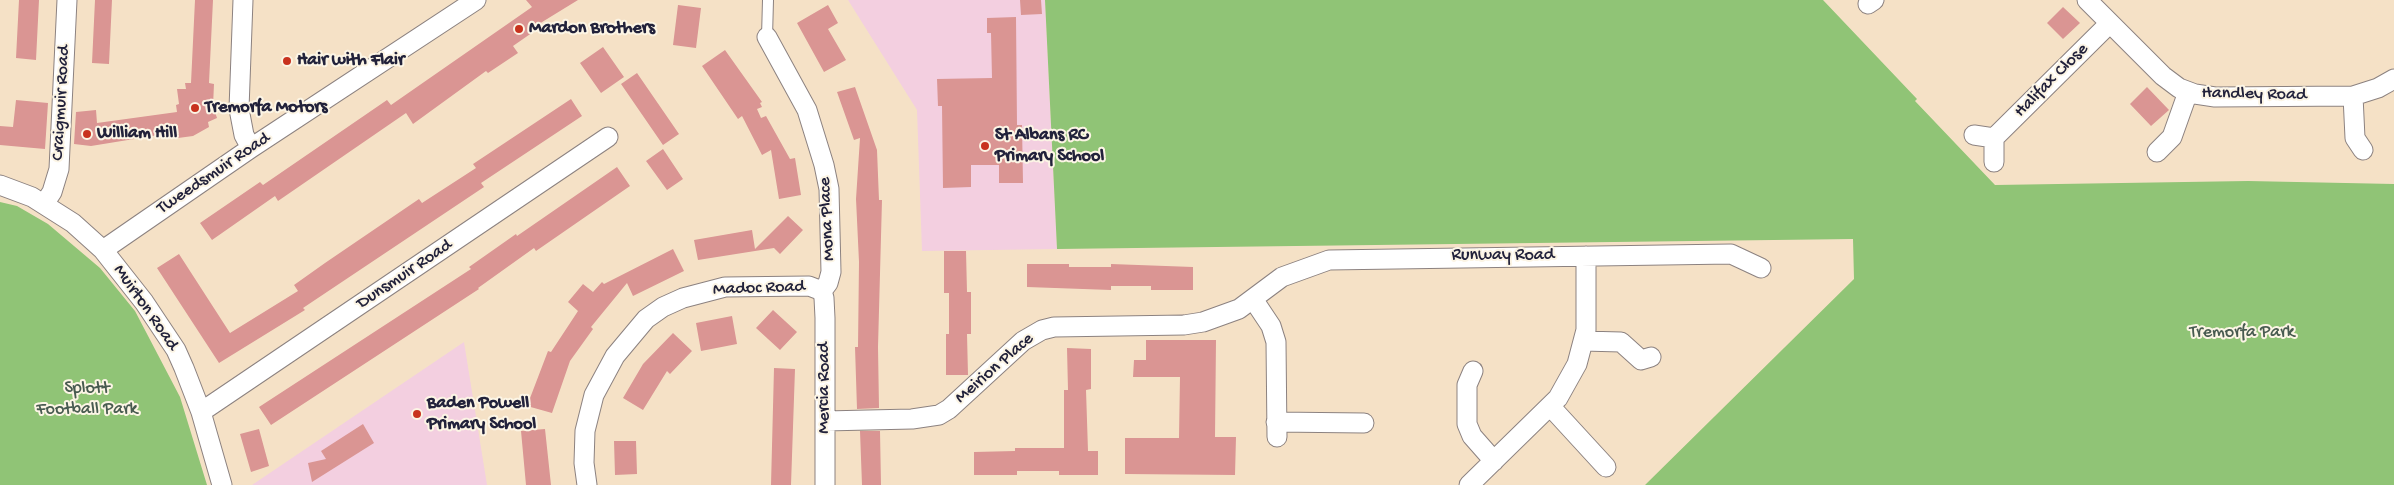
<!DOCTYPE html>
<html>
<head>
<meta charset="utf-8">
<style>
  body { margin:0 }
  canvas { display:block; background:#f5e1c6 }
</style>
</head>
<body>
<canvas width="2394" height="485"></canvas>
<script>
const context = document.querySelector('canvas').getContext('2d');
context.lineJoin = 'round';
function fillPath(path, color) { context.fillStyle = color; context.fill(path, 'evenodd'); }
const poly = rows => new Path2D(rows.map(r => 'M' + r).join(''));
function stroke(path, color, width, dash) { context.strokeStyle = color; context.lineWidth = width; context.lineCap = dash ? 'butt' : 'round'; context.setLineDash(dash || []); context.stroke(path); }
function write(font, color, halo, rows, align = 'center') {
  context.font = font + ' "Gochi Hand",sans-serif'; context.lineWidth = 4; context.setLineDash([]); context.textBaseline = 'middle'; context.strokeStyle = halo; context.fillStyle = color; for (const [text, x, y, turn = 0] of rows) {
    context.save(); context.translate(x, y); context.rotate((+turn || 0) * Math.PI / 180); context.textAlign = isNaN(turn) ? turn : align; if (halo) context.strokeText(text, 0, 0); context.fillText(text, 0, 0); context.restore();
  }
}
fillPath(poly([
  [848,0,1045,0,1057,249,922,251,917,110],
  [464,342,487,485,252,485]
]), '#f3cfe0');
fillPath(poly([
  [1045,0,1823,0,1917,99,1915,101,1995,185,2248,181,2394,184,2394,485,1645,485,1854,279,1853,239,1057,249],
  [0,202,17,206,48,224,100,268,135,311,180,397,207,485,0,485]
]), '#90c476');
fillPath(poly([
  [19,0,39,0,36,60,16,58],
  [95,0,112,0,109,64,92,63],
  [195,0,213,0,209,83,214,84,213,106,217,118,208,122,209,127,193,136,178,138,177,132,91,146,74,144,76,112,96,110,97,123,177,112,176,105,179,104,177,89,186,89,185,83,191,83],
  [526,0,578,0,534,27,536,30,513,46,518,53,488,73,486,71,413,124,406,113,278,201,275,196,212,240,200,223,260,182,263,185,387,100,391,105,532,7],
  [1020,0,1041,0,1042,14,1021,15],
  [678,5,701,8,696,48,673,45],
  [828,5,838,23,828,29,846,60,824,72,797,23],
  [2063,7,2080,23,2063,39,2047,23],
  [1016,17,1017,125,1022,125,1023,183,999,183,999,165,971,165,971,187,943,188,942,106,938,106,937,79,992,78,991,33,987,33,987,18],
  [603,47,624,77,601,93,580,63],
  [725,50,762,102,760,103,762,107,757,109,761,118,766,116,790,159,795,158,801,195,779,199,771,150,762,155,742,116,738,119,702,66],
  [637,73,679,134,663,145,621,84],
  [855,87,877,150,879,200,882,200,878,347,879,408,857,409,855,347,858,347,859,262,856,199,860,138,854,140,837,92],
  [2147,87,2169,110,2151,126,2130,104],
  [571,99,582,116,481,183,484,187,303,308,305,310,219,363,157,268,179,254,230,333,298,291,294,285,325,263,419,199,422,203,476,168,473,164],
  [16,100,48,103,45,149,0,145,0,126,13,127],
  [663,149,683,179,667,190,646,161],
  [617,167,630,186,536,251,534,248,478,288,479,289,271,425,259,407,471,269,469,267,516,234,517,236],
  [788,216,803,230,780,254,774,248,698,260,694,240,752,230,755,249],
  [673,249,684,271,633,296,627,283,591,327,593,329,570,361,552,413,527,406,548,351,551,352,578,311,568,302,583,284,593,292,602,282,604,284],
  [944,251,966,251,967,292,971,292,971,334,967,334,968,375,946,375,946,334,949,334,949,293,944,293],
  [1027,264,1069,264,1069,267,1111,267,1111,264,1193,267,1193,290,1151,290,1151,286,1111,286,1111,290,1027,287],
  [773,310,797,332,780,350,756,328],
  [732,316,737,344,701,351,696,323],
  [673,333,692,351,670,374,667,371,643,410,623,398,643,364],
  [1146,340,1216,340,1215,437,1236,437,1235,475,1125,474,1125,438,1179,438,1180,377,1133,377,1134,360,1146,360],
  [1067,348,1091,349,1091,389,1086,390,1088,451,1098,451,1098,475,1059,475,1059,471,1017,471,1017,475,974,475,974,452,1015,451,1015,448,1064,448,1064,390,1068,390],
  [774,368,795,369,791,485,771,485],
  [363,424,374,443,312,482,308,463,326,459,321,451],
  [259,429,269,466,251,472,240,434],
  [545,429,551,485,526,485,521,431],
  [860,431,880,431,881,485,862,485],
  [614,441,636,441,637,474,615,475]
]), '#da9593');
const lane = poly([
  [767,37,768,0]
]);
const street = poly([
  [243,0,239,109,244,135,251,148],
  [2087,0,2163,76,2179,88,2195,94,2215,97,2353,96,2378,88,2394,79],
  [1868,4,1874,0],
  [767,37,807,110,824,165,829,189,831,272,828,283,822,291],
  [2353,96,2355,138,2363,150],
  [1974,135,1994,138],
  [1994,138,2110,23],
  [1994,138,1994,162],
  [2157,152,2172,137,2188,92],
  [0,185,32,197,73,223,103,250,144,302,176,350,184,368,201,412,222,485],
  [44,204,52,192,59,169,67,0],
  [103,250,251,148,476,0],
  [822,291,824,298,825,318,825,485],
  [1253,299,1271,326,1276,342,1277,437],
  [1583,341,1621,342,1641,360,1651,357],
  [1473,371,1467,385,1467,424,1472,436,1494,461],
  [1550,406,1606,467],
  [201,412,608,137],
  [825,421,912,419,939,415,949,409,1023,341,1042,330,1054,327,1184,325,1203,322,1239,309,1282,277,1329,260,1731,254,1761,268],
  [1276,422,1364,423],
  [587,485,584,463,585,431,594,395,615,356,646,319,663,307,683,298,725,287,809,286,822,291],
  [1469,485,1558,398,1577,364,1586,330,1586,256]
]);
stroke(lane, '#8c8280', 12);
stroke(street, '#8c8280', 21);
stroke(lane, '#fff', 10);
stroke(street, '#fff', 19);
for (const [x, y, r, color] of [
  [519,29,5,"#c8321e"],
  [287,61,5,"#c8321e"],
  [195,108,5,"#c8321e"],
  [87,134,5,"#c8321e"],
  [985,146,5,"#c8321e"],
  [417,414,5,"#c8321e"]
]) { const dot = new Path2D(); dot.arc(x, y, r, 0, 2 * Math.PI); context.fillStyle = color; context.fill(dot); stroke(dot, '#fcf5e5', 2); }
write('bold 18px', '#22223b', '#fcf5e5', [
  ["Mardon Brothers",529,29],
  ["Hair with Flair",297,61],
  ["Tremorfa Motors",205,108],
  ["William Hill",97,134],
  ["St Albans RC",995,136],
  ["Primary School",995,157],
  ["Baden Powell",427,404],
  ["Primary School",427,425]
], 'left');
write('18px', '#22223b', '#fcf5e5', [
  ["Halifax Close",2052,81,-45],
  ["Handley Road",2254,95,1],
  ["Craigmuir Road",62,103,-87],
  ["Tweedsmuir Road",214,174,-34],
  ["Mona Place",828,219,-93],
  ["Runway Road",1503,256],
  ["Dunsmuir Road",405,275,-34],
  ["Madoc Road",759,289,-2],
  ["Muirton Road",145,308,55],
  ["Meirion Place",995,369,-41],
  ["Mercia Road",825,388,-90]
]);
write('18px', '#485b50', '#fcf5e5', [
  ["Tremorfa Park",2242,333],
  ["Splott",87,389],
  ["Football Park",87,410]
]);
</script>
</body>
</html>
